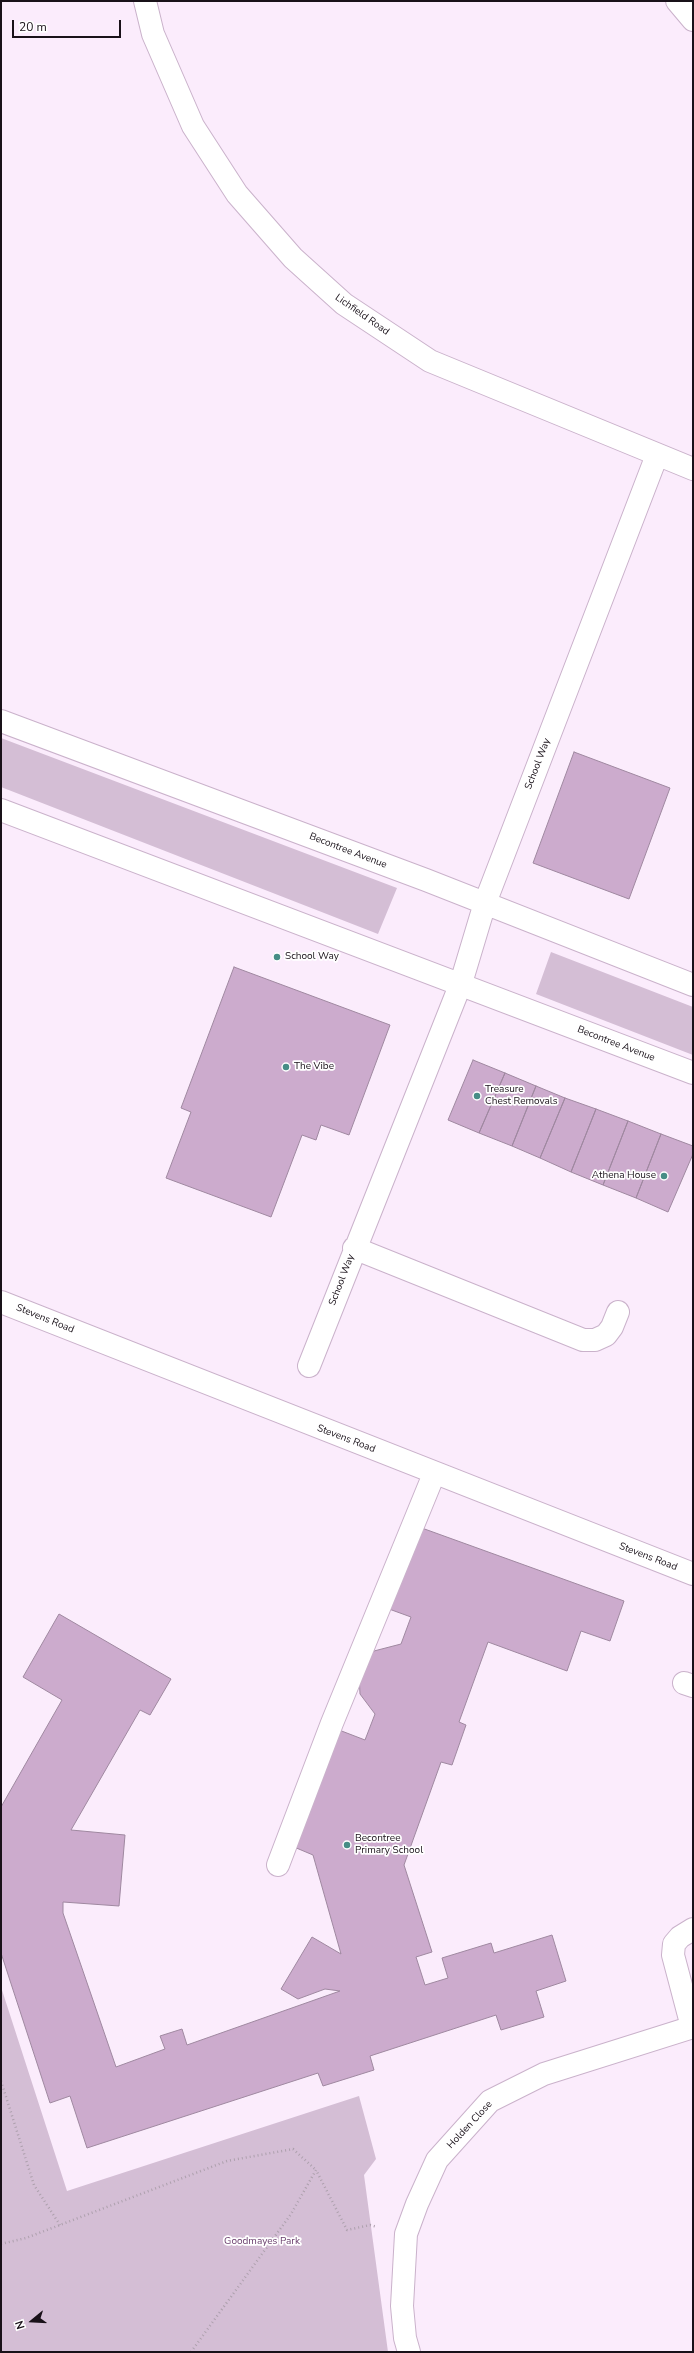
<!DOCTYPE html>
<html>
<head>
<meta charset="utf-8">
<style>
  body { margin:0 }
  #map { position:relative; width:694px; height:2353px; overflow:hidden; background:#fbecfc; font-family:"Nunito Sans",sans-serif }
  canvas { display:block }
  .frame { position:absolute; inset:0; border:2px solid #191119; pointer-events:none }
  .north { position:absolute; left:12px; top:2301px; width:40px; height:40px; -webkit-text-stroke:3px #fff; paint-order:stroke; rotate:252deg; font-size:11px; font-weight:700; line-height:16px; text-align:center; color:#191119 }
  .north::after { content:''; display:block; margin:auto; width:14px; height:18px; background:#191119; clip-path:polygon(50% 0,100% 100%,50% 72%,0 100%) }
  .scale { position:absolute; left:12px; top:20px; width:109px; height:18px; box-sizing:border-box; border:2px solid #191119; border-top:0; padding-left:5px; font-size:12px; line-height:14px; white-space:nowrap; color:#191119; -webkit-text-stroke:3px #fff; paint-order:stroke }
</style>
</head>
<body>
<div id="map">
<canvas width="694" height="2353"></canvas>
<div class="frame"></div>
<div class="north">N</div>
<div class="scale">20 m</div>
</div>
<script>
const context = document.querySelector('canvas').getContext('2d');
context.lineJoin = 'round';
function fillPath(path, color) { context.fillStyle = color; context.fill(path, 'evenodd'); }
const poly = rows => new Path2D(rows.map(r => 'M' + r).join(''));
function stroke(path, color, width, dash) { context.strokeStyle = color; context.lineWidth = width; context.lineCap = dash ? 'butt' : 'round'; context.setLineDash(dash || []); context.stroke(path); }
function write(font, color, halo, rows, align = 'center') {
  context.font = font + ' "Nunito Sans",sans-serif'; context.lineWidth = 3.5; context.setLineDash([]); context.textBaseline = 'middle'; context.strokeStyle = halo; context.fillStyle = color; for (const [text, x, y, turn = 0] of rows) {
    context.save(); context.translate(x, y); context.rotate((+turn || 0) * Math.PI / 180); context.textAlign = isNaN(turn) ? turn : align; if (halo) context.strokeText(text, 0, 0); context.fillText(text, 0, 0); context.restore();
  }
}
fillPath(poly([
  [1,738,397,888,378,934,1,787],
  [551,952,693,1007,693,1055,536,994],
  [1,1987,67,2191,359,2096,376,2159,364,2175,388,2352,1,2352]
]), '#d4bed5');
const building = poly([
  [574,752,670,788,629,899,533,863,574,752],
  [234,967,390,1025,349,1135,321,1125,316,1140,302,1135,271,1217,166,1178,191,1112,181,1108,234,967],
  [473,1060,505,1073,479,1133,448,1120,473,1060],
  [505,1073,536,1086,512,1146,479,1133,505,1073],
  [536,1086,565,1098,540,1158,512,1146,536,1086],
  [565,1098,596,1109,571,1172,540,1158,565,1098],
  [596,1109,628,1121,603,1185,571,1172,596,1109],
  [628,1121,661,1134,636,1198,603,1185,628,1121],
  [661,1134,693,1146,693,1154,668,1212,636,1198,661,1134],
  [419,1527,624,1601,610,1641,581,1631,567,1671,488,1642,459,1722,466,1725,452,1765,441,1762,404,1865,432,1952,416,1957,425,1985,448,1978,442,1958,491,1943,494,1953,552,1935,566,1981,536,1991,544,2017,501,2030,496,2015,370,2056,374,2070,323,2086,318,2073,87,2148,70,2096,50,2103,1,1953,1,1807,62,1700,23,1677,59,1614,171,1679,150,1715,140,1710,71,1830,125,1835,119,1906,63,1902,63,1913,116,2067,165,2049,160,2036,182,2029,187,2045,340,1991,325,1989,298,1999,281,1989,312,1937,341,1954,313,1855,294,1847,339,1730,365,1740,375,1714,360,1694,359,1673,374,1651,401,1644,411,1617,389,1609,419,1527]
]);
fillPath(building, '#ccabcd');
stroke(building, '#9f88a0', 1);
const minor = poly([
  [145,1,153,34,193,126,237,194,293,258,344,304,430,361,693,469],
  [677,1,693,20],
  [1,721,426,880,693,985],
  [1,810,693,1073],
  [354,1248,583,1340,595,1340,606,1335,612,1327,618,1312],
  [1,1302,693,1574],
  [309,1366,461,983,485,903,657,455],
  [684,1683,693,1686],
  [278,1865,332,1723,434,1474],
  [692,2027,673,1955,674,1944,680,1937,693,1929],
  [409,2352,405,2338,402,2306,406,2234,417,2204,437,2160,490,2101,544,2074,693,2027]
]);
stroke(minor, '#cab2cb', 24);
stroke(poly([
  [1,2081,34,2185,60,2225],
  [1,2244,26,2238,227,2161,293,2149,316,2170],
  [191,2352,291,2214,316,2170,347,2230,370,2225,377,2227]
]), '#ada0ad', 2.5, [1, 3]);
stroke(minor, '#fff', 22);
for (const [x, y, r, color] of [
  [277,957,4,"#468d86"],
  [286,1067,4,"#468d86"],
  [477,1096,4,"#468d86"],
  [664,1176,4,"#468d86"],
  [347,1845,4,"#468d86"]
]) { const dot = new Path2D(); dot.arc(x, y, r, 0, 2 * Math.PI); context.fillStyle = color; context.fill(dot); stroke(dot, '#fff', 1.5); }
write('10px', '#191119', '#fff', [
  ["Lichfield Road",362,315,35],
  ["School Way",538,764,-69],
  ["Becontree Avenue",348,851,21],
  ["Becontree Avenue",616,1044,21],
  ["School Way",342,1280,-69],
  ["Stevens Road",45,1319,22],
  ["Stevens Road",346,1439,21],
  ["Stevens Road",648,1557,21],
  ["Holden Close",470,2125,-47]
]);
write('10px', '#191119', '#fff', [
  ["School Way",285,957],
  ["The Vibe",294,1067],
  ["Treasure",485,1090],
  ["Chest Removals",485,1102],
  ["Athena House",656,1176,"right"],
  ["Becontree",355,1839],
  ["Primary School",355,1851]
], 'left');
write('10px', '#6b406e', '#fff', [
  ["Goodmayes Park",262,2242]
]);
</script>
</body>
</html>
